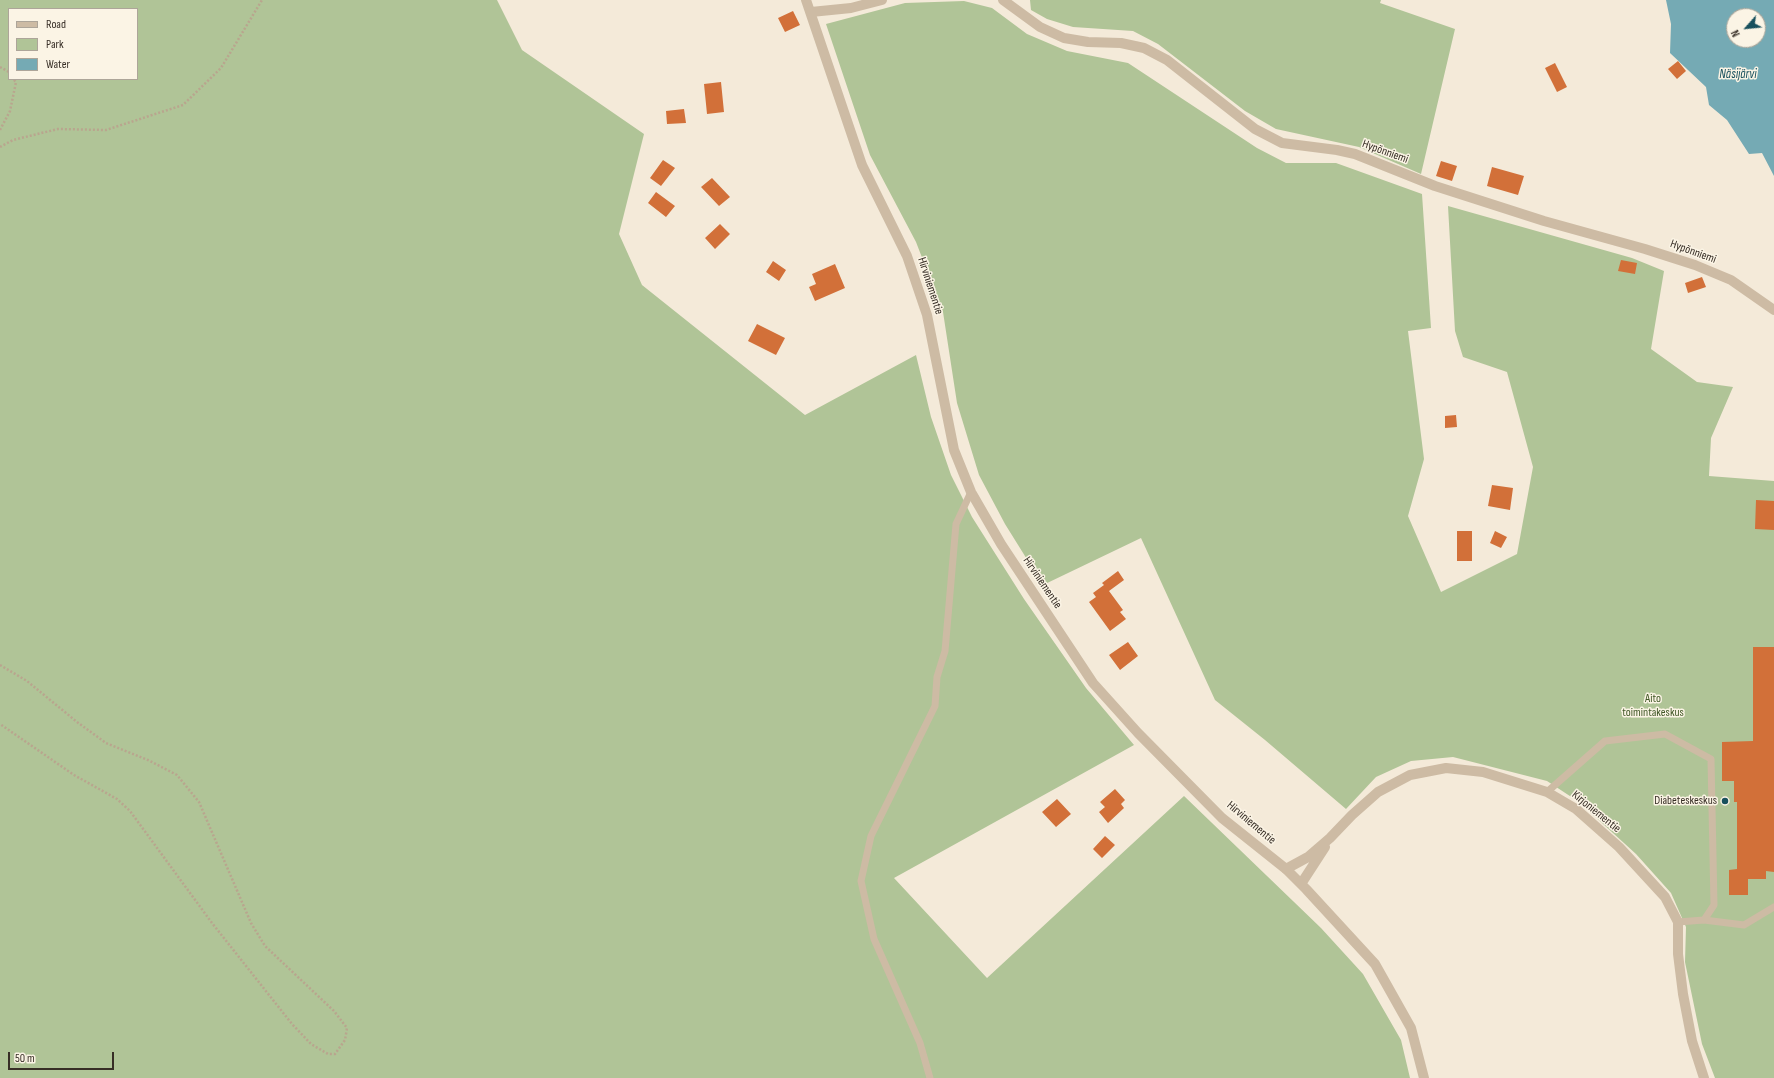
<!DOCTYPE html>
<html>
<head>
<meta charset="utf-8">
<style>
  body { margin:0 }
  #map { position:relative; width:1774px; height:1078px; overflow:hidden; background:#f4ead9; font-family:"Sofia Sans Condensed",sans-serif }
  canvas { display:block }
  .legend { position:absolute; left:8px; top:8px; width:130px; height:72px; box-sizing:border-box; background:#fbf4e5; border:1px solid #ada599; margin:0; padding:5px 7px; list-style:none; font-size:12px; color:#372e26 }
  .legend li { display:flex; align-items:center; gap:8px; height:20px }
  .legend b { width:20px; border:1px solid #ada599 }
  .north { position:absolute; left:1726px; top:8px; width:40px; height:40px; box-sizing:border-box; background:#fbf4e5; border:1px solid #ada599; border-radius:50%; rotate:243deg; font-size:11px; font-weight:700; line-height:16px; text-align:center; color:#372e26 }
  .north::after { content:''; display:block; margin:auto; width:14px; height:18px; background:#18505d; clip-path:polygon(50% 0,100% 100%,50% 72%,0 100%) }
  .scale { position:absolute; left:8px; top:1052px; width:106px; height:18px; box-sizing:border-box; border:2px solid #372e26; border-top:0; padding-left:5px; font-size:12px; line-height:14px; white-space:nowrap; color:#372e26; -webkit-text-stroke:3px #fbf4e5; paint-order:stroke }
</style>
</head>
<body>
<div id="map">
<canvas width="1774" height="1078"></canvas>
<ul class="legend">
<li><b style="height:5px;background:#cdbba4"></b>Road</li>
<li><b style="height:11px;background:#b0c497"></b>Park</li>
<li><b style="height:11px;background:#75aab4"></b>Water</li>
</ul>
<div class="north">N</div>
<div class="scale">50 m</div>
</div>
<script>
const context = document.querySelector('canvas').getContext('2d');
context.lineJoin = 'round';
function fillPath(path, color) { context.fillStyle = color; context.fill(path, 'evenodd'); }
const poly = rows => new Path2D(rows.map(r => 'M' + r).join(''));
function stroke(path, color, width, dash) { context.strokeStyle = color; context.lineWidth = width; context.lineCap = dash ? 'butt' : 'round'; context.setLineDash(dash || []); context.stroke(path); }
function write(font, color, halo, rows, align = 'center') {
  context.font = font + ' "Sofia Sans Condensed",sans-serif'; context.lineWidth = 3; context.setLineDash([]); context.textBaseline = 'middle'; context.strokeStyle = halo; context.fillStyle = color; for (const [text, x, y, turn = 0] of rows) {
    context.save(); context.translate(x, y); context.rotate((+turn || 0) * Math.PI / 180); context.textAlign = isNaN(turn) ? turn : align; if (halo) context.strokeText(text, 0, 0); context.fillText(text, 0, 0); context.restore();
  }
}
fillPath(poly([
  [0,0,497,0,522,50,644,134,619,234,642,285,805,415,916,355,931,417,951,475,972,517,1024,599,1086,688,1134,745,894,878,987,978,1184,796,1321,928,1363,974,1401,1040,1410,1078,0,1078],
  [9,9,137,9,137,79,9,79],
  [1030,0,1381,0,1380,3,1455,29,1421,174,1359,147,1276,129,1245,111,1158,44,1133,31,1073,27,1047,19,1031,10],
  [964,1,992,8,1027,34,1067,51,1128,63,1257,148,1286,163,1336,163,1422,194,1431,328,1408,331,1424,459,1408,516,1441,592,1517,554,1533,467,1507,372,1463,357,1455,331,1448,206,1632,258,1664,271,1651,349,1697,382,1733,387,1711,438,1709,476,1774,481,1774,1078,1715,1078,1702,1044,1685,962,1686,927,1671,893,1636,854,1579,802,1547,781,1453,757,1411,761,1376,777,1346,809,1265,740,1215,700,1141,538,1043,585,1005,524,979,475,957,403,943,312,916,242,870,155,826,24,905,3]
]), '#b0c497');
fillPath(poly([
  [1666,0,1774,0,1774,176,1762,153,1749,154,1727,120,1709,105,1706,87,1670,53,1671,24],
  [1734,16,1758,16,1758,40,1734,40]
]), '#75aab4');
fillPath(poly([
  [793,11,800,25,785,32,778,18],
  [1678,61,1686,71,1677,79,1668,69],
  [1555,63,1567,87,1557,92,1545,68],
  [721,82,724,112,707,114,704,84],
  [684,109,686,123,667,124,666,111],
  [663,160,675,168,661,186,650,178],
  [1441,161,1457,166,1452,181,1436,176],
  [1492,167,1524,176,1518,195,1487,186],
  [712,178,730,197,719,206,701,187],
  [656,192,675,206,666,217,648,203],
  [720,224,730,234,715,249,705,238],
  [1621,260,1637,263,1635,274,1618,271],
  [773,261,786,270,779,281,766,272],
  [835,264,845,288,815,301,809,287,816,284,812,274],
  [1702,277,1706,287,1688,293,1685,283],
  [757,324,785,338,776,355,748,341],
  [1456,415,1457,427,1445,428,1445,416],
  [1492,485,1513,488,1510,510,1488,506],
  [1756,500,1774,501,1774,530,1755,529],
  [1457,531,1472,531,1472,561,1457,561],
  [1495,531,1507,537,1501,548,1490,543],
  [1118,571,1124,580,1109,591,1123,610,1120,612,1126,619,1110,631,1089,602,1096,597,1093,593,1104,585,1102,583],
  [1128,642,1138,656,1120,670,1109,655],
  [1753,647,1774,647,1774,872,1766,871,1766,879,1748,879,1748,895,1729,895,1729,870,1737,869,1737,802,1734,802,1734,781,1722,781,1722,742,1753,741],
  [1115,789,1125,800,1121,804,1124,808,1108,823,1099,812,1105,807,1100,802],
  [1057,799,1071,814,1056,827,1042,812],
  [1105,836,1115,845,1102,858,1093,849]
]), '#d27039');
stroke(poly([
  [0,67,9,72],
  [0,130,10,111,16,82,13,79],
  [0,147,13,140,58,129,106,130,183,105,221,68,262,0],
  [0,665,27,681,77,722,106,743,148,760,177,775,199,802,251,923,265,946,334,1011,347,1028,345,1040,335,1054,328,1054,311,1044,292,1024,212,923,130,811,117,799,74,775,0,724]
]), '#b9a58e', 2.5, [2, 2]);
stroke(poly([
  [1547,792,1605,741,1665,734,1711,759,1714,905,1704,920,1678,922],
  [1704,920,1744,925,1774,907],
  [930,1078,920,1043,874,939,861,881,871,836,935,706,937,677,945,651,956,524,971,492]
]), '#cdbba4', 7);
stroke(poly([
  [1003,0,1040,27,1064,38,1088,42,1121,43,1144,48,1167,60,1255,129,1282,143,1337,150,1355,154,1435,186,1544,221,1645,249,1695,265,1731,280,1774,310],
  [811,12,851,8,882,0],
  [1301,884,1325,847],
  [1424,1078,1411,1028,1375,964,1306,889,1286,869,1308,857,1330,838,1352,815,1378,792,1410,775,1446,768,1483,772,1547,792,1576,809,1619,847,1665,897,1678,922,1678,954,1683,994,1692,1041,1704,1078]
]), '#cdbba4', 10);
stroke(poly([
  [806,0,862,165,907,256,927,315,954,450,971,492,1001,544,1093,683,1138,733,1222,818,1286,869]
]), '#cdbba4', 10);
for (const [x, y, r, color] of [
  [1725,801,4,"#18505d"]
]) { const dot = new Path2D(); dot.arc(x, y, r, 0, 2 * Math.PI); context.fillStyle = color; context.fill(dot); stroke(dot, '#fbf4e5', 1.5); }
write('12px', '#372e26', '#fbf4e5', [
  ["Hypönniemi",1385,152,20],
  ["Hypönniemi",1693,252,20],
  ["Hirviniementie",930,286,72],
  ["Hirviniementie",1042,583,56],
  ["Kirjoniementie",1596,812,39],
  ["Hirviniementie",1251,823,40]
]);
write('12px', '#415827', '#fbf4e5', [
  ["Aito",1653,699],
  ["toimintakeskus",1653,713]
]);
write('12px', '#372e26', '#fbf4e5', [
  ["Diabeteskeskus",1717,801]
], 'right');
write('italic 13px', '#18505d', '#fbf4e5', [
  ["Näsijärvi",1738,75]
]);
</script>
</body>
</html>
